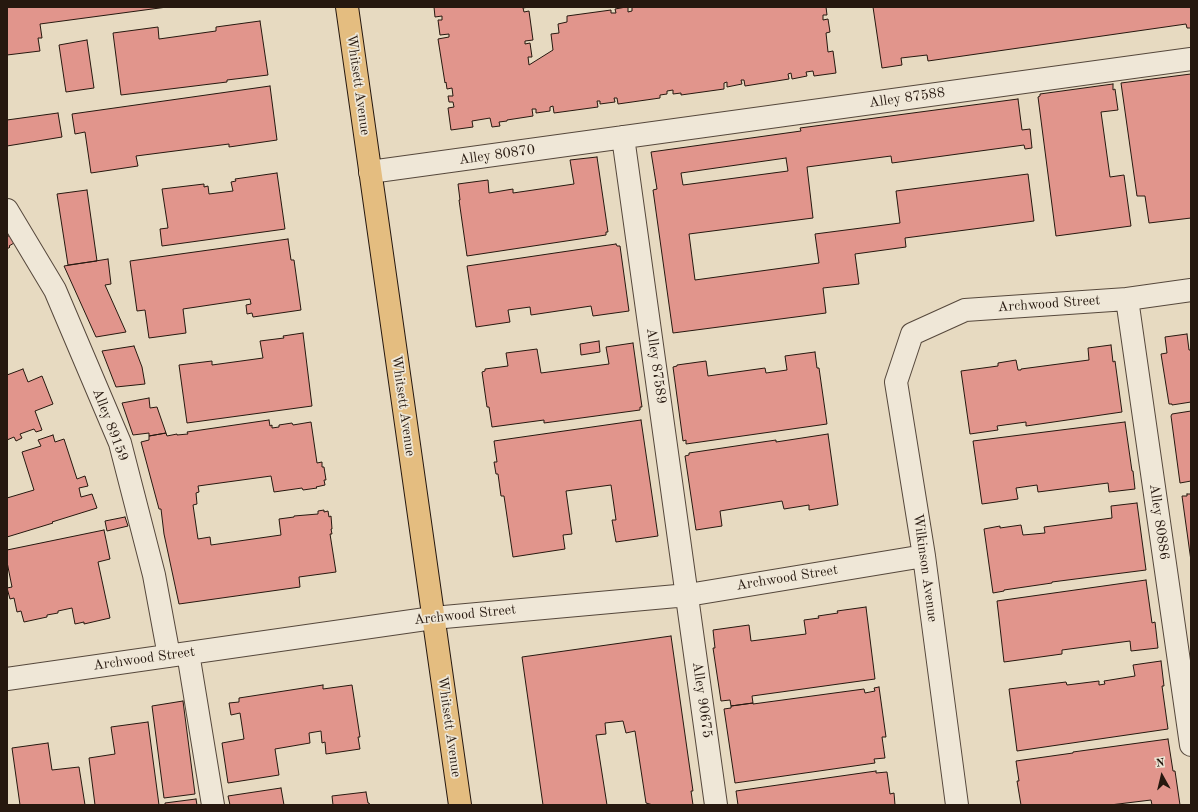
<!DOCTYPE html>
<html>
<head>
<meta charset="utf-8">
<style>
  body { margin:0 }
  #map { position:relative; width:1198px; height:812px; overflow:hidden; background:#e7dac1; font-family:"Old Standard TT",serif }
  canvas { display:block }
  .frame { position:absolute; inset:0; border:8px solid #26180f; pointer-events:none }
  .north { position:absolute; left:1142px; top:756px; width:40px; height:40px; -webkit-text-stroke:3px #efe7d7; paint-order:stroke; rotate:352deg; font-size:11px; font-weight:700; line-height:16px; text-align:center; color:#26180f }
  .north::after { content:''; display:block; margin:auto; width:14px; height:18px; background:#26180f; clip-path:polygon(50% 0,100% 100%,50% 72%,0 100%) }
</style>
</head>
<body>
<div id="map">
<canvas width="1198" height="812"></canvas>
<div class="frame"></div>
<div class="north">N</div>
</div>
<script>
const context = document.querySelector('canvas').getContext('2d');
context.lineJoin = 'round';
function fillPath(path, color) { context.fillStyle = color; context.fill(path, 'evenodd'); }
const poly = rows => new Path2D(rows.map(r => 'M' + r).join(''));
function stroke(path, color, width, dash) { context.strokeStyle = color; context.lineWidth = width; context.lineCap = dash ? 'butt' : 'round'; context.setLineDash(dash || []); context.stroke(path); }
function write(font, color, halo, rows, align = 'center') {
  context.font = font + ' "Old Standard TT",serif'; context.lineWidth = 3.5; context.setLineDash([]); context.textBaseline = 'middle'; context.strokeStyle = halo; context.fillStyle = color; for (const [text, x, y, turn = 0] of rows) {
    context.save(); context.translate(x, y); context.rotate((+turn || 0) * Math.PI / 180); context.textAlign = isNaN(turn) ? turn : align; if (halo) context.strokeText(text, 0, 0); context.fillText(text, 0, 0); context.restore();
  }
}
const building = poly([
  [7,7,167,7,40,24,42,38,38,38,40,51,7,55,7,7],
  [434,7,529,7,523,8,524,12,529,11,533,40,525,41,525,44,530,43,532,57,528,57,529,65,553,50,551,34,559,33,558,24,567,22,567,16,611,10,611,13,616,13,615,9,626,7,628,7,628,12,632,11,632,7,828,7,826,7,827,15,823,15,823,20,828,19,830,32,826,33,828,52,833,51,836,73,814,76,813,71,806,72,807,76,792,79,791,73,788,74,789,79,745,86,744,80,741,80,742,84,727,87,727,82,724,83,724,89,681,95,681,93,673,94,673,90,667,91,667,94,660,95,660,98,618,104,617,98,614,98,615,102,600,104,600,101,597,101,598,107,554,113,553,106,550,107,550,111,536,113,536,109,532,109,533,116,507,120,507,121,499,122,500,126,492,127,490,118,472,121,473,127,451,130,448,108,454,107,453,102,449,102,448,96,453,96,452,88,447,89,446,82,445,83,438,39,449,37,449,34,440,35,438,20,442,20,442,16,435,17,434,7],
  [873,7,1191,7,1191,28,1187,28,1186,24,928,61,927,55,901,58,902,65,882,68,873,7],
  [260,21,268,75,227,80,227,82,121,95,113,33,158,27,159,39,216,31,216,27,260,21],
  [87,40,94,88,66,92,59,45,87,40],
  [1191,74,1191,218,1149,223,1145,196,1137,196,1121,83,1191,74],
  [1113,84,1113,90,1115,89,1118,110,1101,112,1110,177,1124,175,1131,226,1056,236,1038,97,1040,96,1040,94,1113,84],
  [270,86,277,140,229,147,229,144,136,156,138,166,91,173,85,132,75,134,72,114,270,86],
  [1018,99,1022,130,1030,129,1032,148,1025,149,1024,145,892,163,891,156,807,167,813,218,689,234,695,280,819,263,815,234,900,223,896,191,1028,174,1034,221,905,238,906,247,855,254,859,284,823,288,826,313,673,333,653,190,657,189,651,152,801,131,800,128,1018,99],
  [786,158,788,171,683,185,681,173,786,158],
  [58,113,62,137,7,146,7,120,58,113],
  [597,157,608,232,606,232,606,235,467,256,459,200,460,200,458,184,488,180,489,193,513,189,513,193,574,184,570,160,597,157],
  [277,173,285,229,162,246,160,229,168,228,162,189,204,184,204,187,208,186,209,194,233,191,231,182,236,181,235,179,277,173],
  [87,190,97,261,68,265,57,194,87,190],
  [10,235,14,243,9,246,10,247,7,249,7,237,10,235],
  [288,239,291,260,294,260,301,310,253,317,252,313,247,314,246,305,251,304,250,299,183,309,186,333,149,338,145,310,137,311,130,261,288,239],
  [616,244,617,246,620,246,629,311,593,316,591,306,531,315,530,307,508,310,510,322,476,327,467,266,616,244],
  [108,259,111,284,105,285,126,332,96,337,64,266,108,259],
  [303,333,312,406,187,423,179,365,212,361,212,365,263,358,260,341,284,338,283,336,303,333],
  [1187,334,1189,350,1191,350,1191,402,1172,405,1172,404,1169,404,1161,354,1167,353,1165,337,1187,334],
  [599,341,600,352,581,355,580,344,599,341],
  [633,343,642,407,640,407,640,410,544,423,544,420,492,427,489,407,487,407,482,372,485,371,485,369,508,366,506,353,537,349,541,373,609,364,606,347,633,343],
  [1111,345,1113,362,1115,361,1122,412,1026,426,1026,422,997,426,998,430,970,434,961,371,998,366,998,363,1016,360,1018,370,1021,370,1021,369,1089,360,1088,348,1111,345],
  [134,346,142,367,145,384,116,387,102,351,134,346],
  [815,352,817,368,819,368,827,424,686,444,686,440,683,441,673,367,677,366,677,365,706,361,708,376,765,368,766,373,787,370,785,356,815,352],
  [23,369,28,382,42,376,53,404,35,411,42,430,36,432,34,429,20,434,22,438,16,441,14,437,7,440,7,375,23,369],
  [149,398,150,408,157,407,166,433,149,436,149,433,133,435,122,403,149,398],
  [1191,411,1191,481,1180,483,1171,416,1172,414,1191,411],
  [269,420,270,426,272,425,272,428,279,427,279,425,292,423,293,425,311,422,317,463,322,462,322,467,324,467,326,480,324,480,325,485,316,487,317,488,303,490,302,488,274,492,271,476,198,486,199,492,196,493,197,504,193,505,198,539,210,537,211,545,281,535,279,519,294,517,294,516,318,514,318,511,324,510,324,512,328,511,329,517,331,516,332,529,331,529,332,534,330,534,336,572,299,577,300,587,179,604,164,534,161,509,159,509,141,442,149,440,149,436,166,433,167,436,177,434,177,435,188,434,187,432,269,420],
  [641,420,658,536,616,542,612,520,616,520,611,485,566,491,572,534,563,535,565,549,513,557,504,496,501,496,498,474,496,474,494,462,497,462,494,441,641,420],
  [1125,422,1132,471,1133,471,1135,489,1109,492,1108,483,1038,492,1037,485,1016,488,1018,499,982,504,973,441,1125,422],
  [828,434,838,505,809,510,809,505,784,509,782,501,720,511,722,526,696,530,685,456,689,455,689,453,776,440,776,442,828,434],
  [53,435,55,442,64,439,77,479,85,476,88,486,79,488,81,497,92,494,97,508,52,522,53,523,7,537,7,498,34,490,22,452,41,446,38,440,53,435],
  [1187,494,1191,494,1191,561,1182,496,1187,496,1187,494],
  [1137,503,1146,570,1052,582,1052,583,1004,590,1004,591,993,593,984,529,1000,526,1000,528,1021,525,1023,535,1045,533,1044,527,1112,518,1111,506,1137,503],
  [125,517,128,526,107,531,105,521,125,517],
  [104,530,110,559,98,562,110,618,84,624,84,622,75,624,72,608,58,611,58,613,47,615,47,617,24,622,21,611,17,612,14,598,10,599,7,588,12,587,7,562,7,550,104,530],
  [1146,580,1152,623,1155,622,1158,648,1131,651,1130,641,1062,650,1062,654,1004,662,997,601,1146,580],
  [866,607,875,679,752,696,753,703,731,706,730,700,721,701,713,648,715,648,713,630,749,625,751,641,806,634,804,620,819,618,818,616,838,613,837,611,866,607],
  [671,636,693,791,691,791,693,805,653,805,646,803,635,731,626,733,623,721,605,723,606,734,596,735,607,805,543,805,522,657,671,636],
  [1161,661,1164,686,1162,686,1168,729,1017,751,1009,689,1066,682,1067,685,1099,681,1099,685,1105,684,1104,681,1135,676,1133,665,1161,661],
  [323,685,323,689,352,685,360,737,358,737,360,749,326,754,325,742,322,743,321,731,309,733,310,743,275,749,279,775,228,783,222,743,244,739,240,713,231,715,229,703,239,702,239,698,323,685],
  [879,687,886,737,882,737,885,758,874,759,875,763,735,783,724,709,731,708,731,706,753,703,753,704,864,689,865,693,875,691,874,688,879,687],
  [183,701,195,794,164,798,152,706,183,701],
  [148,722,159,805,95,805,89,758,115,754,111,727,148,722],
  [1168,739,1173,771,1175,771,1180,805,1152,805,1151,800,1110,805,1021,805,1017,781,1019,781,1016,761,1073,753,1073,752,1168,739],
  [48,743,52,770,79,767,85,805,20,805,12,748,48,743],
  [876,771,876,773,887,772,890,794,894,793,895,805,738,805,736,791,876,771],
  [281,788,284,805,230,805,228,796,281,788],
  [366,792,368,803,369,803,370,805,333,805,332,796,366,792],
  [196,799,197,805,165,805,165,803,196,799]
]);
fillPath(building, '#e1958c');
stroke(building, '#26180f', 1);
const minor = poly([
  [623,137,716,805],
  [370,172,1191,59],
  [7,210,55,290,120,443,154,575,169,656],
  [1127,299,1191,745],
  [188,653,213,805],
  [7,679,433,618,688,595,924,556],
  [957,805,924,556,896,382,912,334,965,310,1127,299,1191,290]
]);
const major = poly([
  [347,7,460,805]
]);
stroke(minor, '#56483c', 24);
stroke(major, '#26180f', 24);
stroke(minor, '#efe7d7', 22);
stroke(major, '#e4bd80', 22);
write('14px', '#26180f', '#efe7d7', [
  ["Whitsett Avenue",358,85,82],
  ["Alley 87588",907,98,-8],
  ["Alley 80870",497,155,-8],
  ["Archwood Street",1049,304,-4],
  ["Alley 87589",656,366,82],
  ["Whitsett Avenue",403,406,82],
  ["Alley 89159",110,425,69],
  ["Alley 80886",1159,522,82],
  ["Wilkinson Avenue",925,568,82],
  ["Archwood Street",787,578,-9],
  ["Archwood Street",465,615,-6],
  ["Archwood Street",144,659,-8],
  ["Alley 90675",702,700,82],
  ["Whitsett Avenue",449,727,82]
]);
</script>
</body>
</html>
